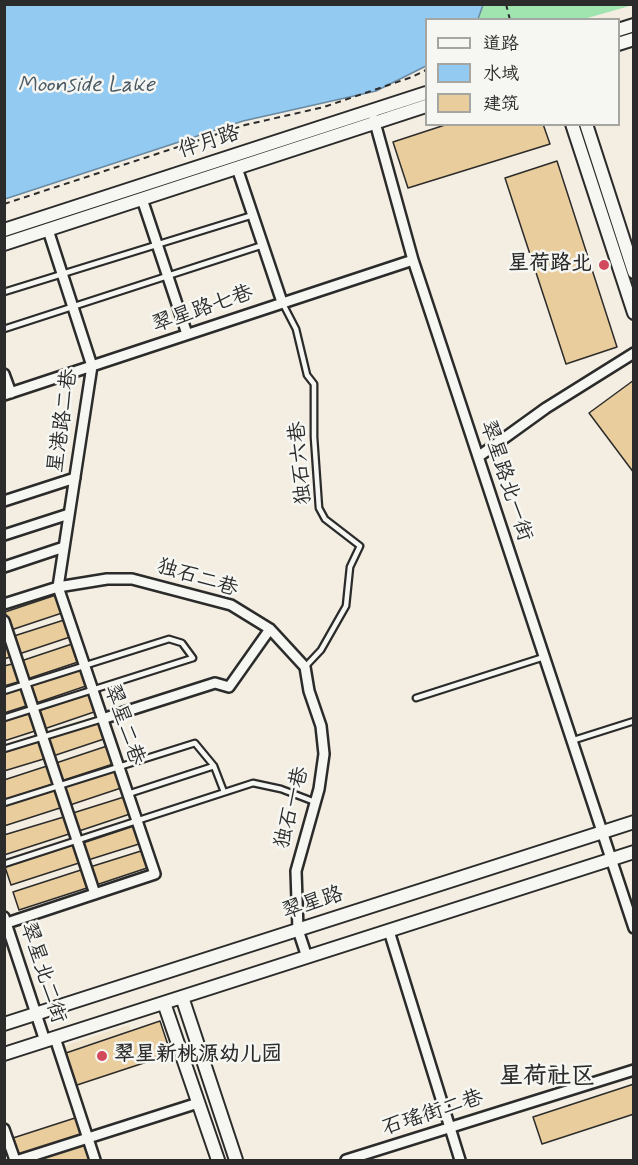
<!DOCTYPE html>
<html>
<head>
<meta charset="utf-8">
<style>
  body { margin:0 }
  #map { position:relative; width:638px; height:1165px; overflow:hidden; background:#f3eee1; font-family:Mynerve,"LXGW WenKai TC",sans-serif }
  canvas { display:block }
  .frame { position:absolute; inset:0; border:6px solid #2b2b2b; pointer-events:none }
  .legend { position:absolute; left:425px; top:18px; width:195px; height:108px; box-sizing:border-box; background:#f6f6f2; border:2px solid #a5a5a2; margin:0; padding:8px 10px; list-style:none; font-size:18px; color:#2b2b2b }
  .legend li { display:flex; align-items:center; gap:12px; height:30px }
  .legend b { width:30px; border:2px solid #a5a5a2 }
</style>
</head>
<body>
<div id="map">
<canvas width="638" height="1165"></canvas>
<div class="frame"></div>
<ul class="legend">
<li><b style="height:8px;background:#f6f6f2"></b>道路</li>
<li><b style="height:16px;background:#92caf1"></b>水域</li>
<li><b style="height:16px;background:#e9cd9d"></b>建筑</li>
</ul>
</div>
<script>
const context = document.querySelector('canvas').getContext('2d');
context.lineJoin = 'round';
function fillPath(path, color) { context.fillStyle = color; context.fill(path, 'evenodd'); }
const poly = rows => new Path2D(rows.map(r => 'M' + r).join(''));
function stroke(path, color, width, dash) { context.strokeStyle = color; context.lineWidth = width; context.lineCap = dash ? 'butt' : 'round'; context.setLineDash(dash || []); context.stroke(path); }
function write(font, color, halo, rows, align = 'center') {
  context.font = font + ' Mynerve,"LXGW WenKai TC",sans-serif'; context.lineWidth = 5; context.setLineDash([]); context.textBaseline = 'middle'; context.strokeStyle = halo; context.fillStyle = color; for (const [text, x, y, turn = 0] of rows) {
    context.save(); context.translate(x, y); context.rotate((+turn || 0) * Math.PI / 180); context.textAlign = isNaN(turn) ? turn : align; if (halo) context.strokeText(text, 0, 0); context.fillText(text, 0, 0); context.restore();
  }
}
fillPath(poly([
  [129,1025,142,1065,74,1087,61,1047]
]), '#f0e4cd');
fillPath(poly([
  [483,5,633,5,584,19,478,20]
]), '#a0e4b0');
const water = poly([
  [5,4,483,4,483,5,478,19,426,20,426,66,376,91,243,121,5,199,5,4]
]);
fillPath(water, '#92caf1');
stroke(water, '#698aa2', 1.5);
const building = poly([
  [448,124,543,124,550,144,408,188,393,142,448,124],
  [557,161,617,347,566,364,505,178,557,161],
  [634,380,634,473,589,413,634,380],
  [56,595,62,613,11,630,5,612,56,595],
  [64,620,70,637,19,654,14,636,64,620],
  [8,638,13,656,4,659,4,639,8,638],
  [72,644,78,662,27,679,21,661,72,644],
  [16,663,21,681,4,686,4,666,16,663],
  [81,669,86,686,36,703,30,685,81,669],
  [24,687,29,705,4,713,4,693,24,687],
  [89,694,94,712,44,729,38,711,89,694],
  [32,713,38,730,4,741,4,721,32,713],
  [99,721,104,739,53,756,48,738,99,721],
  [41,740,47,758,4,771,4,752,41,740],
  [107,746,113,764,61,781,56,763,107,746],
  [50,765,56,783,4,800,4,780,50,765],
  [115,771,121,788,70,805,64,787,115,771],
  [57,789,63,807,4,826,4,806,57,789],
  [124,797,130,814,79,831,73,813,124,797],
  [67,816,72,833,4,855,4,835,67,816],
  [134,826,139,844,88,860,83,843,134,826],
  [76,844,82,862,11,885,5,867,76,844],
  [141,851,147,868,96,885,90,867,141,851],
  [84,869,90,887,19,910,13,892,84,869],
  [160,1021,171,1054,74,1086,63,1054,160,1021],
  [634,1084,634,1114,542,1144,533,1117,634,1084],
  [78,1117,84,1135,18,1156,13,1138,78,1117],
  [85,1143,91,1160,30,1160,85,1143]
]);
fillPath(building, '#e9cd9d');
stroke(building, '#2b2b2b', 1.5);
const service = poly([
  [4,292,253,215],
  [282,302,296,329,307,375,314,384,314,437,319,508,325,519,360,546,350,567,346,606,321,650,305,667],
  [4,329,263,245],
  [4,691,169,639,182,643,193,658,4,718],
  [416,698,544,657],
  [571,741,634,721],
  [4,749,102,719],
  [128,794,214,766],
  [4,803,195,743,214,766,224,792],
  [4,864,253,783,281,789,315,802]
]);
const minor = poly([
  [374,119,413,260,634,928],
  [237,168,282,302],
  [142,199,187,334],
  [4,374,11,393],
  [4,395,413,260],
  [478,457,546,408,634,353],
  [4,501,75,478],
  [4,535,69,514],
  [4,567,64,547],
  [4,604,58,587,107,579,132,579,231,605,270,629,305,667,309,691,321,726,324,754,319,789,296,871,298,930,307,957],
  [4,621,95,894],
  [102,719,215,683,229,687,270,629],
  [4,917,45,1041],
  [7,923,155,874,58,587,92,366,48,230],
  [389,931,460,1160],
  [55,1038,95,1160],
  [4,1129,15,1160],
  [19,1160,198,1103],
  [346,1160,634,1070]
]);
const tertiary = poly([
  [618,30,634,25],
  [618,44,634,39],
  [572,124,634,313],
  [586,124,634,272],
  [4,230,426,93],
  [4,244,426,106],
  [182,997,236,1160],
  [164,1003,218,1160],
  [4,1024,634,822],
  [4,1054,634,852]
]);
stroke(service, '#2b2b2b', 9);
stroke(minor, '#2b2b2b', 14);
stroke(tertiary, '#2b2b2b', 16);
stroke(poly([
  [506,4,510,20],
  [4,204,245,125,324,107,412,77,426,70]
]), '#2b2b2b', 2, [6, 4.5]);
stroke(service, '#f6f6f2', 4.5);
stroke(minor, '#f6f6f2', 9);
stroke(tertiary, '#f6f6f2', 12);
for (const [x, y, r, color] of [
  [604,265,6,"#d1495b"],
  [102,1056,6,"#d1495b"]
]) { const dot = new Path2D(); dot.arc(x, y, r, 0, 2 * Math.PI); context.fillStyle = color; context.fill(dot); stroke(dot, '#f6f6f2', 2); }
write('21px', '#2b2b2b', '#f6f6f2', [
  ["伴月路",209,143,-18],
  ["翠星路七巷",203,310,-19],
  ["星港路二巷",64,421,-82],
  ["独石六巷",302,463,-95],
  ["翠星路北一街",505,481,72],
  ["独石二巷",197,579,17],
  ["翠星二巷",123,725,71],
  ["独石一巷",293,808,-76],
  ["翠星路",313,904,-18],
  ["翠星北二街",42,973,72],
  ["石瑶街二巷",433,1114,-18]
]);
write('bold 21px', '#2b2b2b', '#f6f6f2', [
  ["星荷路北",592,265],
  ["翠星新桃源幼儿园",114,1056,"left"]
], 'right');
write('italic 22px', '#4a5b66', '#f6f6f2', [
  ["Moonside Lake",86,86]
]);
write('bold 24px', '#2b2b2b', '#f6f6f2', [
  ["星荷社区",547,1078]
]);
</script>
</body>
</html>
